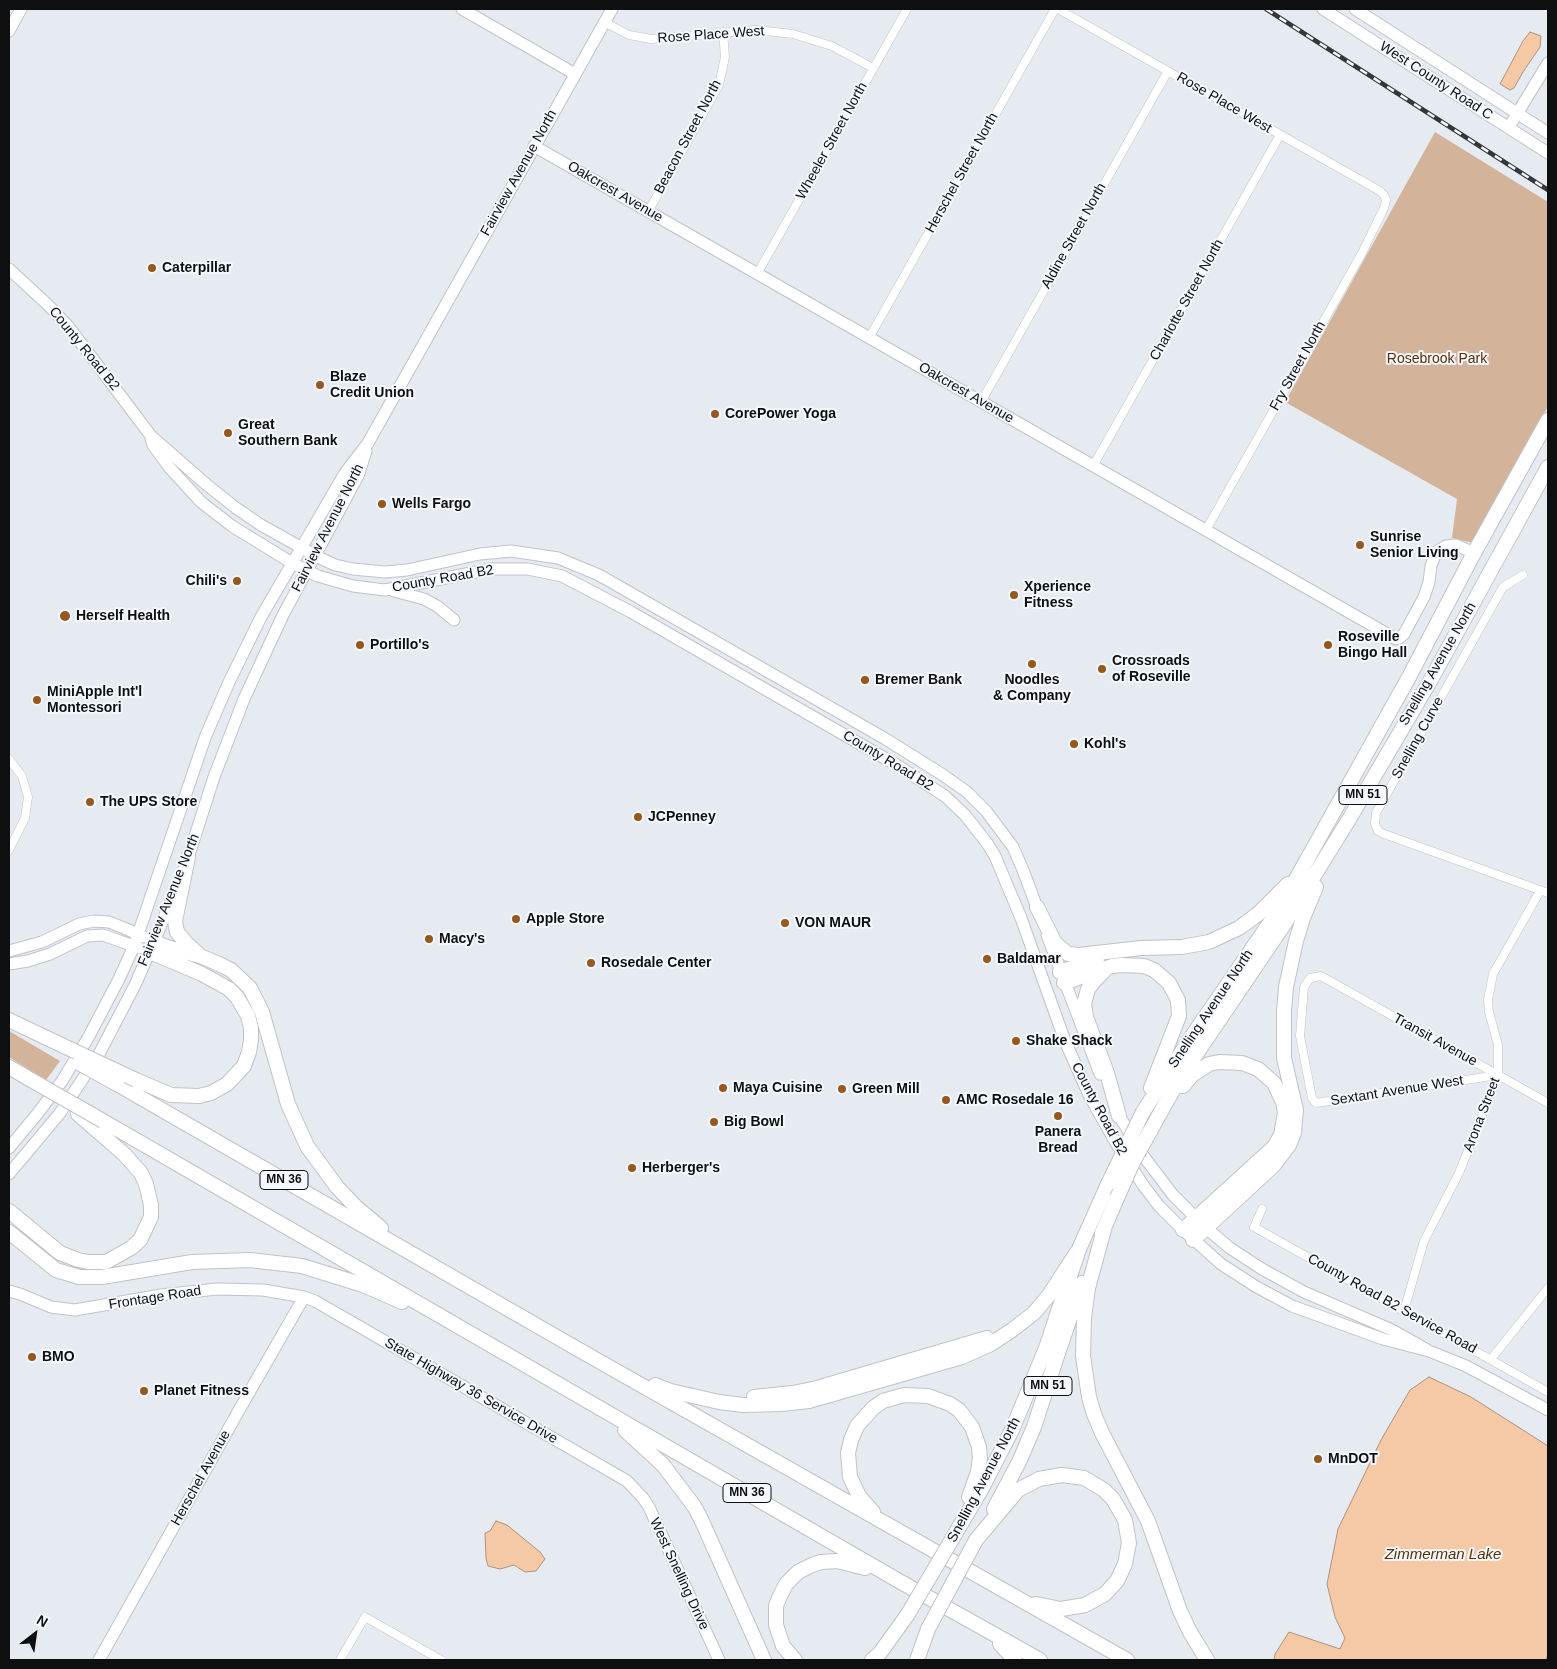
<!DOCTYPE html>
<html>
<head>
<meta charset="utf-8">
<style>
  body { margin:0 }
  #map { position:relative; width:1557px; height:1669px; overflow:hidden; background:#e6eaf1; font-family:Arial,sans-serif }
  canvas { display:block }
  .frame { position:absolute; inset:0; border:10px solid #0e0f11; pointer-events:none }
  .north { position:absolute; left:10px; top:1609px; width:50px; height:50px; -webkit-text-stroke:4px #f4f8fe; paint-order:stroke; rotate:30deg; font-size:14px; font-weight:700; line-height:20px; text-align:center; color:#0e0f11 }
  .north::after { content:''; display:block; margin:auto; width:18px; height:22px; background:#0e0f11; clip-path:polygon(50% 0,100% 100%,50% 72%,0 100%) }
</style>
</head>
<body>
<div id="map">
<canvas width="1557" height="1669"></canvas>
<div class="frame"></div>
<div class="north">N</div>
</div>
<script>
const context = document.querySelector('canvas').getContext('2d');
context.lineJoin = 'round';
function fillPath(path, color) { context.fillStyle = color; context.fill(path, 'evenodd'); }
const poly = rows => new Path2D(rows.map(r => 'M' + r).join(''));
function stroke(path, color, width, dash) { context.strokeStyle = color; context.lineWidth = width; context.lineCap = dash ? 'butt' : 'round'; context.setLineDash(dash || []); context.stroke(path); }
function write(font, color, halo, rows, align = 'center') {
  context.font = font + ' Arial,sans-serif'; context.lineWidth = 4; context.setLineDash([]); context.textBaseline = 'middle'; context.strokeStyle = halo; context.fillStyle = color; for (const [text, x, y, turn = 0] of rows) {
    context.save(); context.translate(x, y); context.rotate((+turn || 0) * Math.PI / 180); context.textAlign = isNaN(turn) ? turn : align; if (halo) context.strokeText(text, 0, 0); context.fillText(text, 0, 0); context.restore();
  }
}
fillPath(poly([
  [1435,132,1548,202,1548,406,1474,543,1452,538,1457,499,1285,402],
  [9,1031,60,1061,46,1080,9,1057]
]), '#d3b39a');
const water = poly([
  [1530,32,1541,36,1540,47,1523,72,1514,88,1510,90,1500,84,1523,41,1530,32],
  [1429,1377,1471,1397,1548,1446,1548,1654,1546,1660,1274,1660,1275,1654,1289,1632,1340,1649,1345,1638,1335,1617,1327,1584,1338,1529,1381,1440,1410,1390,1429,1377],
  [496,1521,507,1525,540,1552,545,1559,536,1571,525,1572,514,1565,500,1569,488,1566,486,1558,485,1533,490,1531,496,1521]
]);
fillPath(water, '#f5c9a6');
stroke(water, '#b09179', 1);
const street = poly([
  [1058,9,1380,191,1384,195,1386,200,1384,208,1362,253,1206,530],
  [604,22,629,35,651,39,756,30,793,34,832,46,873,68],
  [648,212,719,85,725,57,723,32],
  [757,274,907,9],
  [869,338,1055,9],
  [981,402,1168,71],
  [1093,466,1280,135],
  [1523,575,1503,587,1376,813,1375,824,1378,831,1384,834,1548,893],
  [9,759,22,776,28,797,25,818,9,850],
  [1498,1075,1316,1103,1312,1098,1300,1036,1304,987,1310,978,1321,976,1548,1103],
  [1262,1209,1254,1227,1548,1392],
  [1404,1311,1424,1241,1459,1173,1498,1075,1498,1045,1489,1012,1488,1000,1493,974,1540,891],
  [1491,1359,1548,1288],
  [340,1660,365,1617,441,1660]
]);
const secondary = poly([
  [462,9,575,74],
  [1323,9,1548,153],
  [1355,9,1548,133],
  [9,31,21,9],
  [1509,127,1548,63],
  [534,146,1396,639,1399,638,1404,634,1424,597,1429,582,1431,566,1436,552,1446,546,1456,545,1474,553],
  [9,269,48,305,68,326,151,436,207,485,236,508,261,525,320,558,335,565,353,569,385,572,407,570,480,554,511,551,558,558,599,575,884,738,943,775,967,792,986,811,1013,847,1023,870,1039,913],
  [151,438,153,445,169,467,201,502,232,526,292,563,318,576,353,586,385,590,491,569,528,569,562,576,631,612,895,764,945,796,965,815,987,843,995,856,1021,918,1065,1041,1089,1095,1116,1143,1143,1185,1159,1206,1183,1230,1221,1264,1255,1286,1292,1306,1383,1339,1429,1351,1466,1366,1548,1410],
  [394,591,424,599,437,606,454,620],
  [186,864,214,777,244,699,283,615,358,476,366,451],
  [1047,935,1100,1074],
  [9,951,42,942,79,924,94,921,109,922,124,928,144,937],
  [9,964,28,961,50,954,87,936,103,935,139,948],
  [1116,1110,1141,1153,1173,1195,1206,1228,1230,1248,1262,1269,1304,1292,1392,1330,1429,1351],
  [9,1148,38,1113,62,1081,88,1038,119,979,134,946,206,735,230,680,261,617,345,473,368,443,612,9],
  [9,1174,60,1113,98,1056,135,985,154,942,179,881],
  [9,1291,20,1294,51,1307,75,1310,161,1295,217,1289,263,1290,304,1297,315,1301,627,1481,643,1498,649,1507,719,1660],
  [99,1660,238,1412,304,1297]
]);
const highway = poly([
  [188,857,175,921,177,932,187,944,198,954],
  [1037,907,1055,943,1068,954,1079,955,1141,948,1182,947,1209,942,1239,928,1258,914,1288,884],
  [154,942,170,948,200,956,219,964,231,970,250,988,262,1012,288,1104,307,1146,337,1187,356,1207,381,1228],
  [1105,970,1095,980,1088,989,1084,1004,1086,1017,1107,1073,1119,1116],
  [1060,972,1097,959],
  [1064,983,1112,966,1122,965,1144,966,1154,970,1169,983,1178,1000,1179,1016,1151,1088],
  [9,1020,53,1041],
  [9,1067,26,1077],
  [136,1080,171,1095,199,1096,211,1093,227,1084,244,1066,249,1052,251,1040,251,1028,248,1016,237,997,229,989,202,974,150,952],
  [117,1084,588,1355,1127,1660],
  [1143,1112,1190,1039,1280,908,1409,677,1474,553,1548,420],
  [103,1121,899,1581,1040,1660],
  [1153,1126,1178,1081,1283,926,1348,821,1429,683,1548,467],
  [9,1211,60,1253,78,1260,88,1262,106,1262,131,1248,140,1240,151,1217,151,1205,146,1184,141,1173,124,1154,78,1114],
  [1105,1226,1088,1288,1084,1318,1083,1356,1089,1397,1094,1414,1102,1433,1148,1521,1180,1611,1190,1632,1207,1660],
  [1183,1230,1274,1147,1281,1135,1285,1113,1283,1102,1274,1083,1258,1069,1242,1063,1219,1062,1209,1064,1192,1075,1183,1086],
  [9,1232,56,1270,79,1277,102,1277,192,1262,250,1260,302,1266,363,1285,402,1302],
  [1102,1233,1117,1198],
  [1193,1240,1274,1165,1289,1145,1294,1133,1296,1110,1284,1058,1284,1011,1286,987,1296,941,1303,918,1316,887],
  [655,1385,671,1391,719,1402,743,1405,781,1404,809,1401,962,1357,991,1344,1012,1330,1034,1313,1049,1295,1079,1249],
  [754,1397,793,1393,817,1388,987,1338],
  [625,1430,663,1465,694,1506,701,1519,764,1660],
  [994,1509,1019,1462,1034,1427,1059,1350,1082,1283],
  [873,1512,859,1496,850,1477,848,1453,851,1440,857,1426,873,1408,883,1401,904,1395,928,1396,950,1404,959,1410,972,1427,979,1447,980,1458,978,1472,969,1497],
  [958,1529,981,1490,1012,1430,1046,1348,1079,1249,1108,1184],
  [976,1540,1018,1490,1039,1479,1062,1475,1084,1478,1104,1490,1113,1499,1125,1520,1129,1543,1125,1564,1117,1581,1105,1594,1085,1605,1061,1609,1036,1604],
  [1000,1644,1015,1660],
  [795,1660,783,1646,776,1625,776,1606,779,1598,786,1584,798,1572,812,1565,821,1562,837,1561,865,1568],
  [872,1660,880,1653,908,1614],
  [917,1660,928,1629]
]);
stroke(street, '#bfc3c9', 9);
stroke(secondary, '#bfc3c9', 13);
stroke(highway, '#bfc3c9', 16);
stroke(street, '#fff', 8);
stroke(secondary, '#fff', 11);
stroke(highway, '#fff', 14);
const rail = poly([
  [1266,9,1548,190]
]);
stroke(rail, '#353639', 4.5);
stroke(rail, '#f4f8fe', 2.5, [8]);
const highwayBridge = poly([
  [53,1041,136,1080],
  [79,1063,117,1084],
  [26,1077,103,1121],
  [1108,1184,1143,1112],
  [1117,1198,1134,1160,1153,1126],
  [908,1614,958,1529],
  [928,1629,976,1540]
]);
stroke(highwayBridge, '#bfc3c9', 16, []);
stroke(highwayBridge, '#fff', 14);
for (const [x, y, r, color] of [
  [152,268,5,"#96581c"],
  [320,385,5,"#96581c"],
  [715,414,5,"#96581c"],
  [228,433,5,"#96581c"],
  [382,504,5,"#96581c"],
  [1360,545,5,"#96581c"],
  [237,581,5,"#96581c"],
  [1014,595,5,"#96581c"],
  [65,616,6,"#96581c"],
  [360,645,5,"#96581c"],
  [1328,645,5,"#96581c"],
  [1032,664,5,"#96581c"],
  [1102,669,5,"#96581c"],
  [865,680,5,"#96581c"],
  [37,700,5,"#96581c"],
  [1074,744,5,"#96581c"],
  [90,802,5,"#96581c"],
  [638,817,5,"#96581c"],
  [516,919,5,"#96581c"],
  [785,923,5,"#96581c"],
  [429,939,5,"#96581c"],
  [987,959,5,"#96581c"],
  [591,963,5,"#96581c"],
  [1016,1041,5,"#96581c"],
  [723,1088,5,"#96581c"],
  [842,1089,5,"#96581c"],
  [946,1100,5,"#96581c"],
  [1058,1116,5,"#96581c"],
  [714,1122,5,"#96581c"],
  [632,1168,5,"#96581c"],
  [32,1357,5,"#96581c"],
  [144,1391,5,"#96581c"],
  [1318,1459,5,"#96581c"]
]) { const dot = new Path2D(); dot.arc(x, y, r, 0, 2 * Math.PI); context.fillStyle = color; context.fill(dot); stroke(dot, '#f4f8fe', 2); }
for (const [x, y, w] of [
  [1363,795,48],
  [284,1180,48],
  [1048,1386,48],
  [747,1493,48]
]) { const box = new Path2D(); box.roundRect(x - w / 2, y - 9.5, w, 19, 4); context.fillStyle = '#f4f8fe'; context.fill(box); stroke(box, '#0e0f11', 1); }
write('bold 12px', '#0e0f11', null, [
  ["MN 51",1363,795],
  ["MN 36",284,1180],
  ["MN 51",1048,1386],
  ["MN 36",747,1493]
]);
write('14px', '#0e0f11', '#f4f8fe', [
  ["Rose Place West",711,35,-4],
  ["West County Road C",1436,81,33],
  ["Rose Place West",1224,103,30],
  ["Beacon Street North",688,137,-62],
  ["Wheeler Street North",832,141,-61],
  ["Fairview Avenue North",519,173,-61],
  ["Herschel Street North",962,173,-61],
  ["Oakcrest Avenue",615,192,30],
  ["Aldine Street North",1074,236,-61],
  ["Charlotte Street North",1187,300,-61],
  ["County Road B2",84,349,51],
  ["Fry Street North",1298,366,-61],
  ["Oakcrest Avenue",966,393,30],
  ["Fairview Avenue North",328,528,-63],
  ["County Road B2",443,579,-10],
  ["Snelling Avenue North",1438,664,-60],
  ["Snelling Curve",1418,738,-61],
  ["County Road B2",888,761,31],
  ["Fairview Avenue North",169,900,-68],
  ["Snelling Avenue North",1211,1009,-56],
  ["Transit Avenue",1435,1040,29],
  ["Sextant Avenue West",1397,1091,-9],
  ["County Road B2",1099,1109,62],
  ["Arona Street",1482,1115,-69],
  ["Frontage Road",155,1298,-9],
  ["County Road B2 Service Road",1392,1304,29],
  ["State Highway 36 Service Drive",471,1391,30],
  ["Herschel Avenue",201,1478,-61],
  ["Snelling Avenue North",984,1480,-62],
  ["West Snelling Drive",679,1574,65]
]);
write('bold 14px', '#0e0f11', '#f4f8fe', [
  ["Caterpillar",162,268],
  ["Blaze",330,377],
  ["Credit Union",330,393],
  ["CorePower Yoga",725,414],
  ["Great",238,425],
  ["Southern Bank",238,441],
  ["Wells Fargo",392,504],
  ["Sunrise",1370,537],
  ["Senior Living",1370,553],
  ["Chili's",227,581,"right"],
  ["Xperience",1024,587],
  ["Fitness",1024,603],
  ["Herself Health",76,616],
  ["Roseville",1338,637],
  ["Bingo Hall",1338,653],
  ["Portillo's",370,645],
  ["Crossroads",1112,661],
  ["of Roseville",1112,677],
  ["Bremer Bank",875,680],
  ["Noodles",1032,680,"center"],
  ["& Company",1032,696,"center"],
  ["MiniApple Int'l",47,692],
  ["Montessori",47,708],
  ["Kohl's",1084,744],
  ["The UPS Store",100,802],
  ["JCPenney",648,817],
  ["Apple Store",526,919],
  ["VON MAUR",795,923],
  ["Macy's",439,939],
  ["Baldamar",997,959],
  ["Rosedale Center",601,963],
  ["Shake Shack",1026,1041],
  ["Maya Cuisine",733,1088],
  ["Green Mill",852,1089],
  ["AMC Rosedale 16",956,1100],
  ["Big Bowl",724,1122],
  ["Panera",1058,1132,"center"],
  ["Bread",1058,1148,"center"],
  ["Herberger's",642,1168],
  ["BMO",42,1357],
  ["Planet Fitness",154,1391],
  ["MnDOT",1328,1459]
], 'left');
write('14px', '#572f04', '#f4f8fe', [
  ["Rosebrook Park",1437,359]
]);
write('italic 15px', '#593005', '#f4f8fe', [
  ["Zimmerman Lake",1443,1555]
]);
</script>
</body>
</html>
